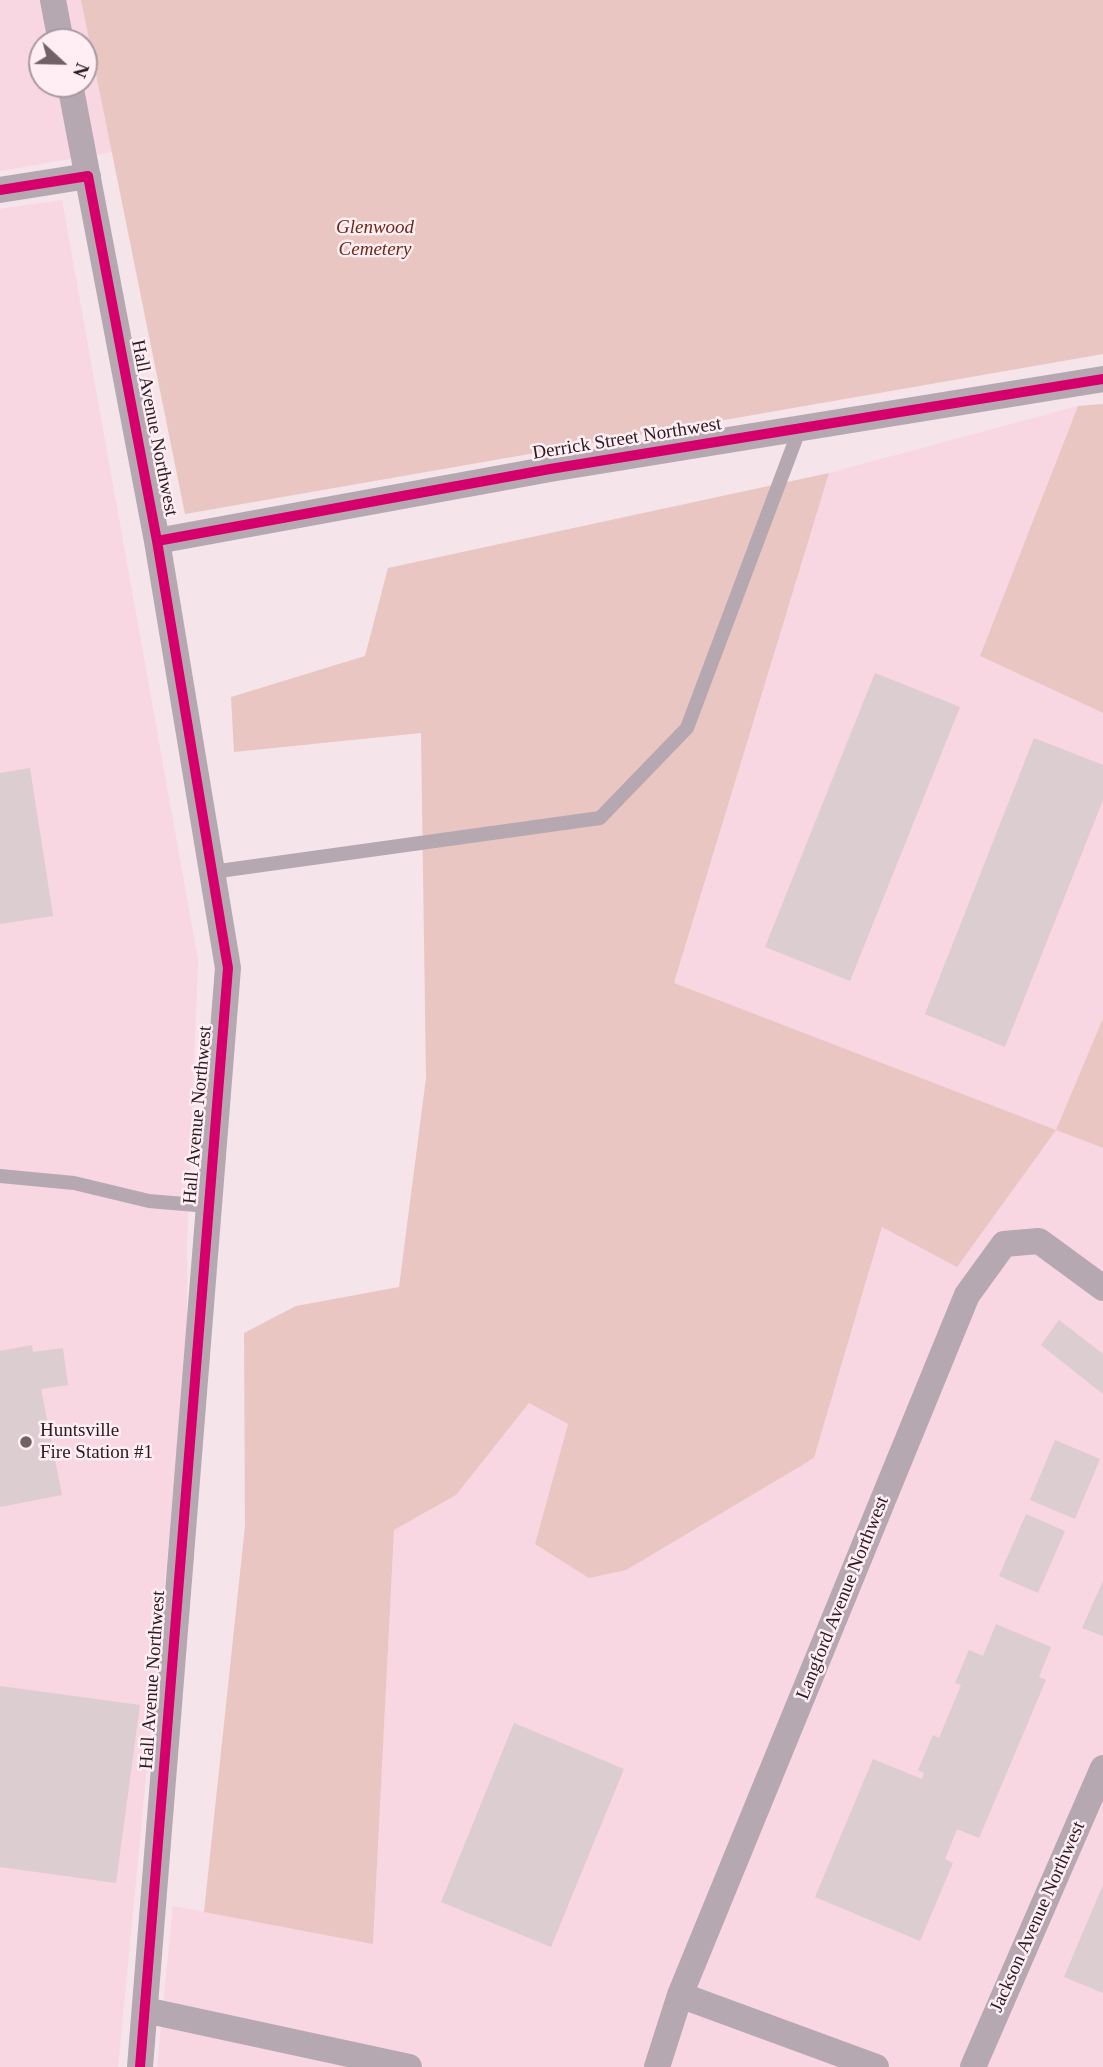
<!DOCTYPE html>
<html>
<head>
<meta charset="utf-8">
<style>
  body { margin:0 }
  #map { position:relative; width:1103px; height:2067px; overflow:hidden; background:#f5e4ea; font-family:"Times New Roman",serif }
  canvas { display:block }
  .north { position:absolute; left:28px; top:28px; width:70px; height:70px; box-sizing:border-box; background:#ffeef4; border:2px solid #aa9aa0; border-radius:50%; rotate:112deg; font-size:19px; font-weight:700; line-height:28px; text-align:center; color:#2a1b21 }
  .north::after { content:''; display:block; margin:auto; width:24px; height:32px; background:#716167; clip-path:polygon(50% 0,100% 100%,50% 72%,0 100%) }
</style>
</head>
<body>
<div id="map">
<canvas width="1103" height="2067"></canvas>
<div class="north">N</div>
</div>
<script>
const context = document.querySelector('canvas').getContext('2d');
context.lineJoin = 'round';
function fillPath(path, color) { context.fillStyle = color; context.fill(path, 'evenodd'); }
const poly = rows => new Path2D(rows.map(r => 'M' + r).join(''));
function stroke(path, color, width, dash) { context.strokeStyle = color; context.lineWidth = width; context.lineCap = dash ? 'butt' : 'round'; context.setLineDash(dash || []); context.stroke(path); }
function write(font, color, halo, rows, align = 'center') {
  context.font = font + ' "Times New Roman",serif'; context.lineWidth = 5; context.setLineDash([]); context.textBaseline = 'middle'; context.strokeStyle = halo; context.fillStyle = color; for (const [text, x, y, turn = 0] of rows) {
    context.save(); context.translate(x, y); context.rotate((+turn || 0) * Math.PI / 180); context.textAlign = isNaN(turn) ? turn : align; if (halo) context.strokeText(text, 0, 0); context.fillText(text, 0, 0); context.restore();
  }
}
fillPath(poly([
  [0,0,81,0,112,152,0,171],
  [42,42,84,42,84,84,42,84],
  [62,200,198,960,187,1241,187,1351,118,2067,0,2067,0,209],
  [1078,406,980,656,1103,713,1103,1018,1056,1130,1103,1148,1103,2067,157,2067,173,1906,373,1943,394,1530,456,1495,529,1403,568,1424,535,1544,814,1458,882,1227,1055,1130,674,984,829,473]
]), '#f8d6e2');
fillPath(poly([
  [81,0,1103,0,1103,354,185,514],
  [1103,404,1103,713,980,656,1078,406],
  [829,473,674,983,1056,1130,1103,1018,1103,1148,1056,1130,957,1267,882,1227,814,1458,626,1570,589,1578,535,1544,568,1424,529,1403,456,1495,394,1530,373,1944,204,1912,245,1526,244,1333,296,1306,399,1287,426,1078,421,733,234,752,231,697,365,656,388,568]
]), '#e9c6c1');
fillPath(poly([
  [875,673,960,707,850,981,765,947],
  [1034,738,1103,765,1103,800,1005,1047,925,1014],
  [30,768,53,916,0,924,0,773],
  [1059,1320,1103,1354,1103,1394,1041,1345],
  [32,1345,33,1352,63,1348,68,1385,41,1389,62,1495,0,1507,0,1351],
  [1055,1440,1100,1459,1075,1519,1030,1500],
  [1026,1514,1065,1531,1038,1593,999,1576],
  [1103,1581,1103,1636,1082,1628],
  [996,1624,1051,1647,1039,1677,1046,1680,979,1838,957,1829,945,1859,953,1863,920,1941,815,1897,873,1759,922,1779,924,1773,918,1770,933,1735,939,1738,961,1685,955,1683,969,1650,983,1656],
  [0,1686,140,1705,116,1883,0,1867],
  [514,1723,624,1769,551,1947,441,1902],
  [1103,1885,1103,1993,1064,1977]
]), '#dccdd0');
stroke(poly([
  [212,872,600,818,687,728,800,428],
  [0,1176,74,1183,149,1201,208,1206]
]), '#b5a8b1', 14);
stroke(poly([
  [53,0,61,42],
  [70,84,157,541,228,968,140,2067],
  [0,190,88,176],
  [157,541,550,469,1103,379],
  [680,1995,876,2067],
  [145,2010,409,2067],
  [657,2067,680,1995,967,1295,1004,1244,1039,1241,1103,1288],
  [973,2067,1103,1768]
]), '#b5a8b1', 26);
stroke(poly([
  [0,190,88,176,157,541,228,968,140,2067],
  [157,541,550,469,1103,379]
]), '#d6006c', 10);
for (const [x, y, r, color] of [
  [26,1442,7,"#716167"]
]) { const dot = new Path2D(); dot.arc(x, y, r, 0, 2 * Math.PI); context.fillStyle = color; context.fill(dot); stroke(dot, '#ffeef4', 2.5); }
write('italic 19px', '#702714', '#ffeef4', [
  ["Glenwood",375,228],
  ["Cemetery",375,250]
]);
write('19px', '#2a1b21', '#ffeef4', [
  ["Hall Avenue Northwest",154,428,79],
  ["Derrick Street Northwest",627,439,-9],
  ["Hall Avenue Northwest",198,1115,-85],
  ["Langford Avenue Northwest",843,1598,-68],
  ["Hall Avenue Northwest",153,1680,-86],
  ["Jackson Avenue Northwest",1038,1917,-66]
]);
write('19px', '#2a1b21', '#ffeef4', [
  ["Huntsville",40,1431],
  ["Fire Station #1",40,1453]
], 'left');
</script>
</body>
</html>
